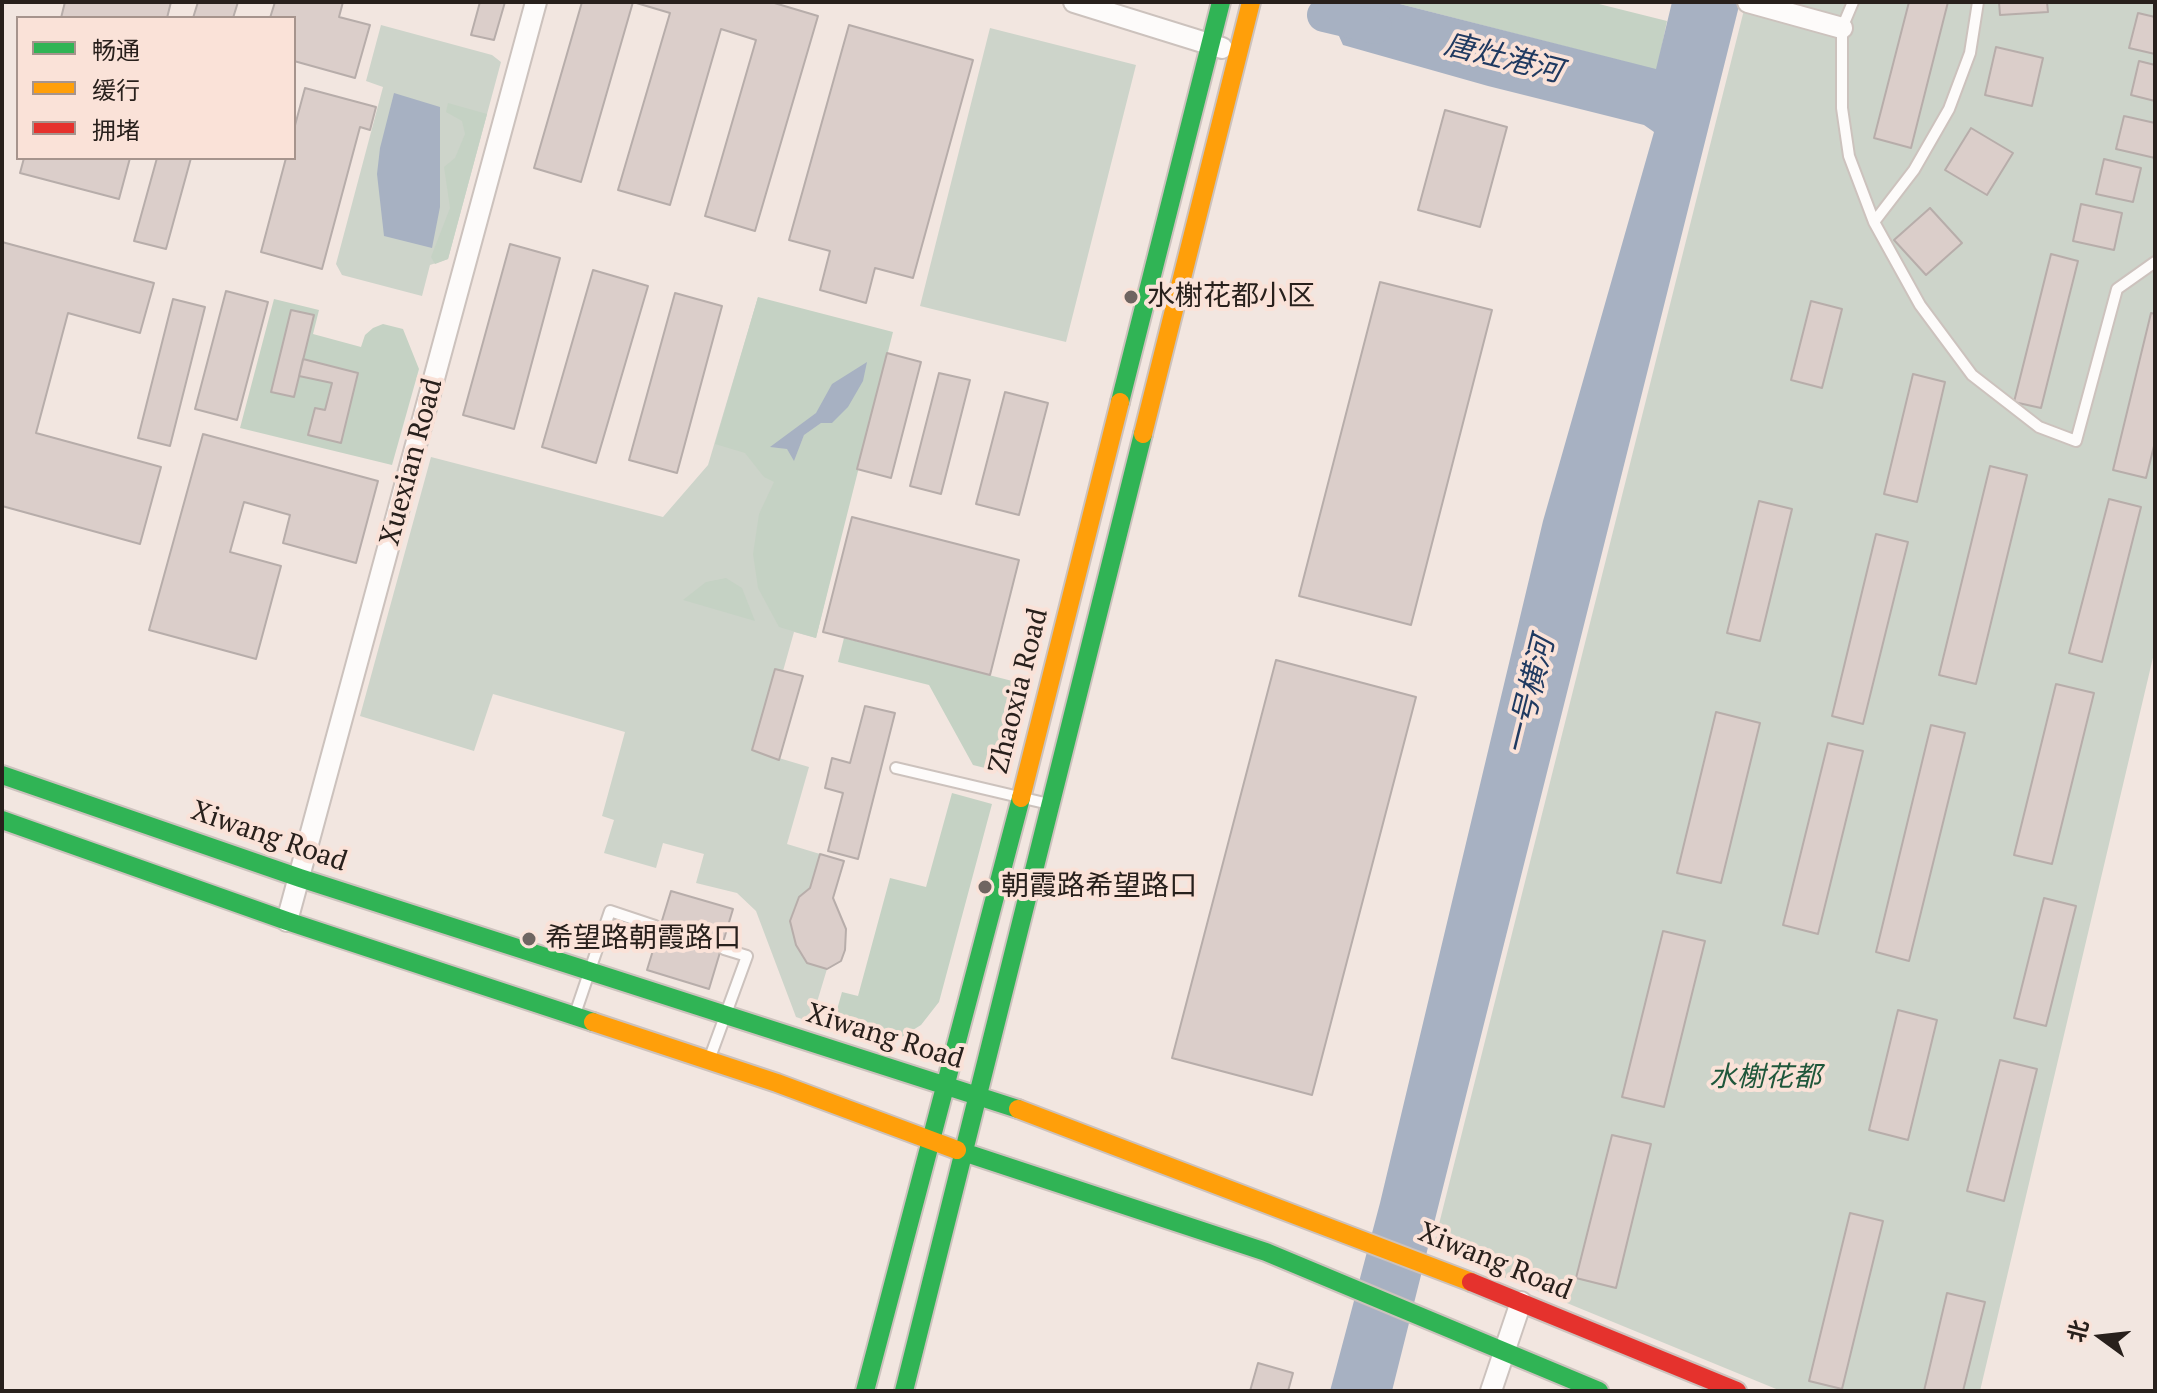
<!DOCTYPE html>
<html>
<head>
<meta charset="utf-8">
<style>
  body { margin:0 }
  #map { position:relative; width:2157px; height:1393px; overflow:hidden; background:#f2e6e0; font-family:"PT Serif","Noto Sans SC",serif }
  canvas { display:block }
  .frame { position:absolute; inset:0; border:4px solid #28201c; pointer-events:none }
  .legend { position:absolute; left:16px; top:16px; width:280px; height:144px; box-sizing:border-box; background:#fae2d8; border:2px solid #a6948d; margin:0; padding:10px 14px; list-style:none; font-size:24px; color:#28201c }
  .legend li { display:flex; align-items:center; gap:16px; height:40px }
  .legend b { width:40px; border:2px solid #a6948d }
  .north { position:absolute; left:2061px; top:1297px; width:80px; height:80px; -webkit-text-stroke:6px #fae2d8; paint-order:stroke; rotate:285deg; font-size:22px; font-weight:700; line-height:32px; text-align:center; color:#28201c }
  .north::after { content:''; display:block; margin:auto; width:28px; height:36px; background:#28201c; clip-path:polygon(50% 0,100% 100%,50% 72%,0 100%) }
</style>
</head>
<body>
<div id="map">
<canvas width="2157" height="1393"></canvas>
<div class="frame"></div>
<ul class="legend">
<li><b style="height:10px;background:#30b455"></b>畅通</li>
<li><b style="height:10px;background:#ff9f0a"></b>缓行</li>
<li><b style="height:10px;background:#e5322d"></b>拥堵</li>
</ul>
<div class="north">北</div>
</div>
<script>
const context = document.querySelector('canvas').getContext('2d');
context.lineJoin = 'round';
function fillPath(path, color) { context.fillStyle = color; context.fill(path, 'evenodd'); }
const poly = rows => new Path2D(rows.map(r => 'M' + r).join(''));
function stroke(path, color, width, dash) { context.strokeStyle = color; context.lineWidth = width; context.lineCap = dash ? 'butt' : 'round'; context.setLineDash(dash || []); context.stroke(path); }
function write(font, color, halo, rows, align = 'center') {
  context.font = font + ' "PT Serif","Noto Sans SC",serif'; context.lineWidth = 8; context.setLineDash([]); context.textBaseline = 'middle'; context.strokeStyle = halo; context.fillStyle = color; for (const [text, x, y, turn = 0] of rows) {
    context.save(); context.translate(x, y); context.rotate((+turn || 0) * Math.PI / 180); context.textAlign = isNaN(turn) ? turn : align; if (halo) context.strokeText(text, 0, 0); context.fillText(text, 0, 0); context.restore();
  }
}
fillPath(poly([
  [1746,2,2155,2,2155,649,1980,1391,1781,1391,1433,1248],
  [381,25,492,55,501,62,448,259,430,265,422,296,342,275,336,264,383,87,366,81],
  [990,28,1136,65,1066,342,920,306],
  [758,297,857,469,816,638,794,632,783,671,775,670,752,750,809,767,787,844,820,854,810,888,799,897,790,921,796,945,807,963,827,969,811,1022,796,1017,756,911,737,893,696,883,704,854,663,843,656,868,604,853,614,820,602,816,625,732,493,694,474,751,360,716,431,457,663,517,708,465]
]), '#cdd4ca');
fillPath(poly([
  [1392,2,1591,2,1667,21,1657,70],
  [448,103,487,114,448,259,435,264,431,257,450,208,444,167,455,158,465,134,462,121,446,112],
  [758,297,893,332,816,638,779,627,758,588,753,554,759,514,774,482,764,477,745,453,715,444],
  [866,363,821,423,804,435,794,460,787,449,771,447,816,413],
  [274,299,319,310,313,334,361,347,365,335,373,328,383,324,403,329,419,369,392,465,240,428],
  [726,578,742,588,755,621,683,600,706,582],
  [844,638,1024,684,1001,772,973,765,929,685,838,662],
  [952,793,992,804,939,1002,921,1025,895,1041,833,1024,842,992,858,996,890,878,926,887]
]), '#c5d2c4');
fillPath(poly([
  [1342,2,1392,2,1656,69,1672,2,1740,2,1392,1391,1330,1391,1380,1203,1543,521,1654,132,1644,125,1488,86,1343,45,1330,16],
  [394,93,440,107,440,207,432,248,384,236,377,174,380,148],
  [867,362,863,381,848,407,832,423,821,423,804,435,794,461,787,449,770,447,816,413,832,384]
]), '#a7b1c2');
stroke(poly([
  [1324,15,1375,27]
]), '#a7b1c2', 34);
const building = poly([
  [65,2,171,2,167,18,61,18,65,2],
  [198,2,238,2,233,18,193,18,198,2],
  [275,2,343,2,339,17,370,25,355,78,294,61,294,18,270,18,275,2],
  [480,2,505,2,494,40,471,35,480,2],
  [582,2,771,2,818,16,755,231,705,216,756,40,721,29,670,205,618,190,670,13,633,2,581,182,534,168,582,2],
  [1909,2,1948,2,1911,148,1874,138,1909,2],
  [1999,2,2047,2,2048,12,2000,15,1999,2],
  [2138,13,2155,17,2155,54,2129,48,2138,13],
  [849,25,973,60,913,278,875,268,866,303,820,290,830,251,789,240,849,25],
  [1996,47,2043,58,2032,106,1985,95,1996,47],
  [2139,61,2155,65,2155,101,2131,95,2139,61],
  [305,88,376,107,370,130,360,127,322,269,261,252,286,158,294,158,294,129,305,88],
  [1445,110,1507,127,1480,227,1418,210,1445,110],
  [2124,116,2155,123,2155,158,2116,149,2124,116],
  [1971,128,2013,153,1987,195,1945,170,1971,128],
  [24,158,130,158,119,199,20,173,24,158],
  [157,158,191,158,166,249,134,241,157,158],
  [2104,159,2141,168,2133,202,2096,194,2104,159],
  [2081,204,2122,213,2114,250,2073,241,2081,204],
  [1930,208,1962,243,1926,275,1894,240,1930,208],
  [2,242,154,283,140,333,68,313,36,433,161,467,140,544,2,506,2,242],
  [510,244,560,258,514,429,463,415,510,244],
  [2051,254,2078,261,2041,408,2014,402,2051,254],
  [593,270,648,286,596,463,542,447,593,270],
  [1380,282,1492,310,1411,625,1299,596,1380,282],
  [226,291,268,302,237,420,195,409,226,291],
  [675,293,722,306,677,473,629,460,675,293],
  [173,299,205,307,170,446,138,438,173,299],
  [1811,301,1842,309,1822,388,1791,380,1811,301],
  [291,310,314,315,294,397,271,392,291,310],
  [2151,313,2155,314,2155,442,2146,478,2113,470,2151,313],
  [887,353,921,362,891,478,857,469,887,353],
  [303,359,358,373,341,443,308,435,315,408,325,410,332,383,299,376,303,359],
  [939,373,970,380,941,494,910,486,939,373],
  [1913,374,1945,382,1917,502,1884,494,1913,374],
  [1005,392,1048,403,1019,515,976,504,1005,392],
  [203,434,378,481,356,563,283,543,290,515,244,502,230,552,281,566,256,659,149,630,203,434],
  [1990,466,2027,475,1976,684,1939,675,1990,466],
  [2109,499,2141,507,2102,662,2069,653,2109,499],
  [1759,501,1792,509,1760,641,1727,633,1759,501],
  [852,517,1019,560,990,675,823,632,852,517],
  [1876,534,1908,542,1863,724,1832,716,1876,534],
  [1276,660,1416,697,1312,1095,1172,1058,1276,660],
  [775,669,803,676,779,760,752,750,775,669],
  [2056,684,2094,693,2052,864,2014,855,2056,684],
  [865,706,895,713,858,859,828,851,843,793,825,788,832,758,850,763,865,706],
  [1716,712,1760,723,1721,883,1677,873,1716,712],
  [1931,725,1965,733,1909,961,1876,952,1931,725],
  [1828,743,1863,751,1818,934,1783,925,1828,743],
  [820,854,844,861,833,898,846,929,845,950,841,961,827,969,807,963,796,945,790,921,799,897,810,888,820,854],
  [671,891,733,909,709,989,647,970,671,891],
  [2044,898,2076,906,2046,1026,2014,1018,2044,898],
  [1663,931,1705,941,1664,1107,1622,1097,1663,931],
  [1898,1010,1937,1020,1908,1140,1869,1130,1898,1010],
  [2000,1060,2037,1069,2004,1201,1967,1191,2000,1060],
  [1612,1135,1651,1144,1616,1288,1576,1278,1612,1135],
  [1850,1213,1883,1221,1842,1389,1809,1381,1850,1213],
  [1947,1293,1985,1302,1963,1391,1924,1391,1947,1293],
  [1258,1363,1293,1373,1288,1391,1250,1391,1258,1363]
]);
fillPath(building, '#dbceca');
stroke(building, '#b7adaa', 2);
const lane = poly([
  [1853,2,1842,28,1842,108,1849,156,1874,222,1920,305,1972,375,2039,427,2076,441,2117,289,2155,262],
  [1874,222,1914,170,1949,109,1970,53,1978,2],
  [896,768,1049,804],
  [575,1014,610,911,655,926],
  [709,1060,747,956,724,949]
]);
const street = poly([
  [1074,2,1222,48],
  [1748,2,1842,28],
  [287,921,536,2],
  [1491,1391,1521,1302]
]);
const fast = poly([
  [1120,402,1221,2],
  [2,775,300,878,1018,1109],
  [2,820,287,921,593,1022],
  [957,1150,1266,1252,1599,1391],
  [865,1391,1021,798],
  [904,1391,1143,434]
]);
const slow = poly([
  [1143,434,1251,2],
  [1021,798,1120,402],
  [593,1022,777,1083,957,1150],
  [1018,1109,1471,1282]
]);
const jam = poly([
  [1471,1282,1737,1391]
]);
stroke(lane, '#ccc2bd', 14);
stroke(street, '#ccc2bd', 24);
stroke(fast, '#ccc2bd', 22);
stroke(slow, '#ccc2bd', 22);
stroke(jam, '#ccc2bd', 22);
stroke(lane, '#fdfbfa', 10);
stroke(street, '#fdfbfa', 20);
stroke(fast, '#30b455', 18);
stroke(slow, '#ff9f0a', 18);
stroke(jam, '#e5322d', 18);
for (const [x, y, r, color] of [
  [1131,297,8,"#6f6561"],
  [985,887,8,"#6f6561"],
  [529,939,8,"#6f6561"]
]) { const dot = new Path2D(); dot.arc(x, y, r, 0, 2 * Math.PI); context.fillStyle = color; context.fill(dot); stroke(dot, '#fae2d8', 3); }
write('28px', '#28201c', '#fae2d8', [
  ["水榭花都小区",1147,297],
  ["朝霞路希望路口",1001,887],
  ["希望路朝霞路口",545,939]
], 'left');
write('28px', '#28201c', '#fae2d8', [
  ["Xuexian Road",412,462,-75],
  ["Zhaoxia Road",1019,691,-76],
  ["Xiwang Road",269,837,19],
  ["Xiwang Road",885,1037,17],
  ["Xiwang Road",1495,1262,22]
]);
write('italic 28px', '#1f573b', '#fae2d8', [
  ["水榭花都",1765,1078]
]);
write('italic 30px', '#203a61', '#fae2d8', [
  ["唐灶港河",1503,59,14],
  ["一号横河",1531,696,-76]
]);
</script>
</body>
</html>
